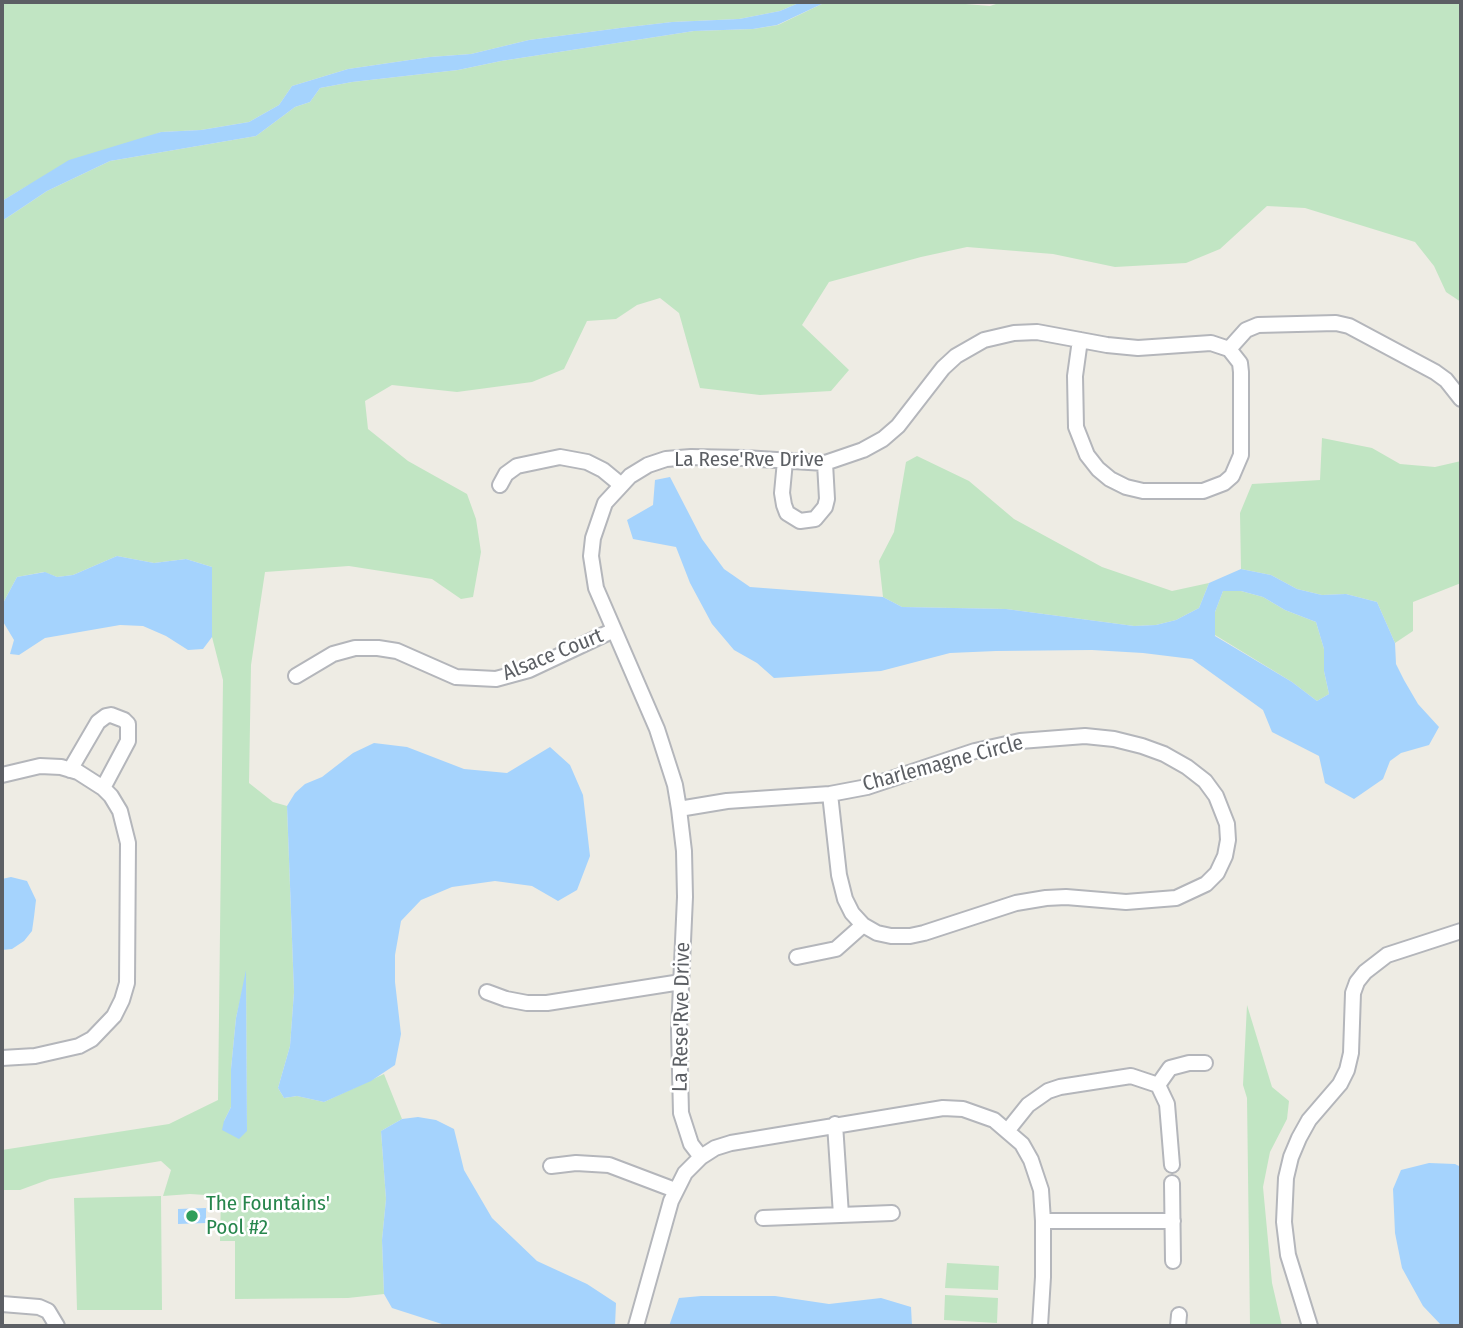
<!DOCTYPE html>
<html>
<head>
<meta charset="utf-8">
<style>
  body { margin:0 }
  #map { position:relative; width:1463px; height:1328px; overflow:hidden; background:#eeece4; font-family:"Fira Sans Condensed",sans-serif }
  canvas { display:block }
  .frame { position:absolute; inset:0; border:4px solid #5c5f64; pointer-events:none }
</style>
</head>
<body>
<div id="map">
<canvas width="1463" height="1328"></canvas>
<div class="frame"></div>
</div>
<script>
const context = document.querySelector('canvas').getContext('2d');
context.lineJoin = 'round';
function fillPath(path, color) { context.fillStyle = color; context.fill(path, 'evenodd'); }
const poly = rows => new Path2D(rows.map(r => 'M' + r).join(''));
function stroke(path, color, width, dash) { context.strokeStyle = color; context.lineWidth = width; context.lineCap = dash ? 'butt' : 'round'; context.setLineDash(dash || []); context.stroke(path); }
function write(font, color, halo, rows, align = 'center') {
  context.font = font + ' "Fira Sans Condensed",sans-serif'; context.lineWidth = 5; context.setLineDash([]); context.textBaseline = 'middle'; context.strokeStyle = halo; context.fillStyle = color; for (const [text, x, y, turn = 0] of rows) {
    context.save(); context.translate(x, y); context.rotate((+turn || 0) * Math.PI / 180); context.textAlign = isNaN(turn) ? turn : align; if (halo) context.strokeText(text, 0, 0); context.fillText(text, 0, 0); context.restore();
  }
}
fillPath(poly([
  [2,2,801,2,780,11,739,19,672,22,620,28,529,40,471,54,430,57,348,69,292,86,279,105,249,122,201,130,161,132,27,186,2,201],
  [826,2,941,2,990,6,1002,2,1461,3,1461,302,1446,292,1434,266,1415,242,1305,208,1267,206,1220,249,1186,263,1115,267,1053,254,967,247,921,257,829,282,802,325,849,370,831,391,760,395,700,388,679,313,660,298,637,305,616,319,587,321,564,369,532,382,457,392,392,385,365,401,368,429,408,461,467,494,476,519,481,552,473,597,461,599,432,579,349,566,265,572,251,665,249,783,273,802,287,806,294,992,290,1046,278,1088,284,1098,297,1096,324,1102,384,1074,402,1119,381,1131,386,1199,382,1240,384,1294,348,1298,235,1299,235,1241,220,1241,221,1196,190,1194,163,1196,171,1170,161,1161,50,1179,20,1190,2,1190,2,1150,169,1124,218,1100,223,680,212,637,212,567,186,559,154,563,117,556,73,575,57,577,44,572,17,577,2,605,2,221,47,191,110,161,256,136,295,107,310,102,320,88,352,82,458,70,501,61,694,31,753,29,778,25],
  [246,975,247,1131,224,1121,231,1107,231,1069,236,1018],
  [1322,438,1372,448,1400,464,1435,467,1461,461,1461,583,1413,602,1413,631,1395,643,1377,602,1346,594,1322,595,1297,589,1271,575,1241,569,1240,513,1252,484,1320,480],
  [917,456,969,481,1014,519,1102,567,1172,591,1209,583,1199,608,1176,620,1156,625,1134,626,1006,609,902,607,883,597,879,561,894,532,906,462],
  [1223,591,1241,591,1263,597,1285,610,1316,622,1324,649,1324,671,1329,694,1317,701,1292,682,1215,635,1215,612],
  [1247,1005,1272,1087,1289,1101,1287,1119,1270,1152,1263,1187,1272,1283,1282,1326,1250,1326,1247,1098,1243,1085],
  [161,1196,162,1310,77,1310,74,1198],
  [947,1263,999,1266,998,1290,945,1288],
  [945,1295,998,1298,997,1323,944,1320]
]), '#c1e5c3');
fillPath(poly([
  [801,2,826,2,777,25,753,29,694,31,501,61,458,70,352,82,320,88,310,102,295,107,256,136,110,161,47,191,2,221,2,201,69,160,161,132,201,130,249,122,279,105,292,86,348,69,430,57,471,54,529,40,620,28,672,22,739,19,780,11],
  [670,477,702,539,724,569,750,587,883,597,902,607,1006,609,1134,626,1156,625,1176,620,1199,608,1209,583,1241,569,1271,575,1297,589,1322,595,1346,594,1377,602,1395,643,1396,664,1404,680,1418,704,1439,727,1429,745,1401,753,1390,761,1383,779,1354,799,1325,783,1319,756,1272,732,1263,710,1192,659,1143,653,1092,650,996,651,950,653,881,671,774,678,757,663,734,650,712,624,690,583,676,547,633,539,627,520,653,505,655,480],
  [1223,591,1241,591,1263,597,1285,610,1316,622,1324,649,1324,671,1329,694,1317,701,1292,682,1215,636,1215,612],
  [117,556,154,563,186,559,212,567,212,637,203,649,188,650,166,636,143,626,120,625,45,638,19,655,10,654,14,640,2,620,2,605,17,577,45,572,57,577,73,575],
  [374,743,407,747,464,769,507,773,550,747,570,765,583,795,590,856,577,890,558,901,532,886,495,881,452,887,421,900,401,921,395,955,395,982,401,1034,395,1065,371,1081,324,1102,297,1096,284,1098,278,1088,290,1046,294,992,287,806,295,793,305,784,322,777,353,753],
  [11,877,27,881,36,900,34,917,32,931,24,941,12,949,2,950,2,879],
  [246,970,247,1131,239,1139,222,1130,224,1121,231,1107,231,1069,236,1018],
  [418,1117,436,1120,454,1129,464,1170,492,1218,537,1261,587,1284,616,1303,615,1326,448,1326,392,1308,384,1294,382,1240,386,1199,381,1131,402,1119],
  [1429,1163,1455,1164,1461,1167,1461,1326,1442,1326,1423,1306,1402,1268,1395,1233,1393,1189,1401,1170],
  [206,1208,206,1223,178,1224,178,1209],
  [701,1296,775,1296,829,1304,881,1298,911,1307,912,1326,669,1326,679,1298]
]), '#a5d3fd');
const street = poly([
  [1229,349,1246,330,1258,325,1336,323,1349,326,1435,372,1446,380,1461,399],
  [785,461,782,493,784,505,787,513,800,521,815,519,825,507,827,499,825,463],
  [500,485,506,474,517,466,560,457,587,462,603,470,620,484],
  [296,676,333,654,355,648,378,648,397,651,456,677,496,679,529,670,614,630],
  [70,770,98,722,106,716,111,715,124,720,128,724,128,741,103,788],
  [2,775,40,766,61,767,78,772,103,788,111,796,120,811,128,843,127,983,122,1000,114,1016,92,1039,79,1046,35,1056,2,1058],
  [679,809,727,801,830,794,867,787,975,751,1020,741,1085,736,1114,739,1142,746,1164,754,1187,767,1205,781,1216,796,1227,824,1228,840,1225,856,1217,873,1206,884,1176,898,1126,902,1066,897,1046,898,1016,903,924,933,910,936,891,936,877,933,863,925,852,913,845,899,839,875,830,794],
  [797,957,836,949,863,925],
  [487,992,506,999,527,1003,547,1003,681,982],
  [1158,1085,1167,1104,1172,1165],
  [835,1124,841,1215],
  [1008,1130,1028,1105,1048,1091,1060,1087,1131,1076,1158,1085,1170,1068,1189,1063,1205,1063],
  [701,1157,691,1144,681,1113,679,1030,685,897,684,851,679,809,675,785,657,729,596,588,591,556,593,538,605,503,630,476,648,465,666,459,691,457,744,458,825,463,863,450,883,439,898,426,943,368,956,356,984,340,1014,333,1037,332,1107,345,1138,348,1211,343,1229,349,1240,363,1241,372,1241,455,1232,476,1224,483,1203,491,1143,491,1126,487,1110,479,1098,469,1087,455,1076,427,1075,376,1080,340],
  [551,1166,576,1163,609,1165,675,1190],
  [1172,1183,1173,1261],
  [763,1218,892,1213],
  [1043,1221,1173,1221],
  [2,1304,39,1307,48,1311,57,1326],
  [636,1326,671,1201,685,1173,701,1157,715,1148,731,1143,943,1108,963,1109,994,1120,1022,1144,1031,1160,1041,1190,1043,1221,1043,1277,1040,1326],
  [1178,1326,1179,1315],
  [1310,1326,1288,1255,1284,1222,1286,1178,1291,1157,1299,1138,1309,1120,1340,1084,1347,1070,1351,1053,1353,993,1357,982,1365,972,1387,955,1461,931]
]);
stroke(street, '#b4b6bb', 18);
stroke(street, '#fff', 14);
for (const [x, y, r, color] of [
  [192,1216,7,"#2e9e5b"]
]) { const dot = new Path2D(); dot.arc(x, y, r, 0, 2 * Math.PI); context.fillStyle = color; context.fill(dot); stroke(dot, '#fff', 2.5); }
write('21px', '#5c5f64', '#fff', [
  ["La Rese'Rve Drive",749,460],
  ["Alsace Court",553,655,-22],
  ["Charlemagne Circle",943,764,-15],
  ["La Rese'Rve Drive",682,1017,-89]
]);
write('21px', '#27864d', '#fff', [
  ["The Fountains'",206,1204],
  ["Pool #2",206,1228]
], 'left');
</script>
</body>
</html>
